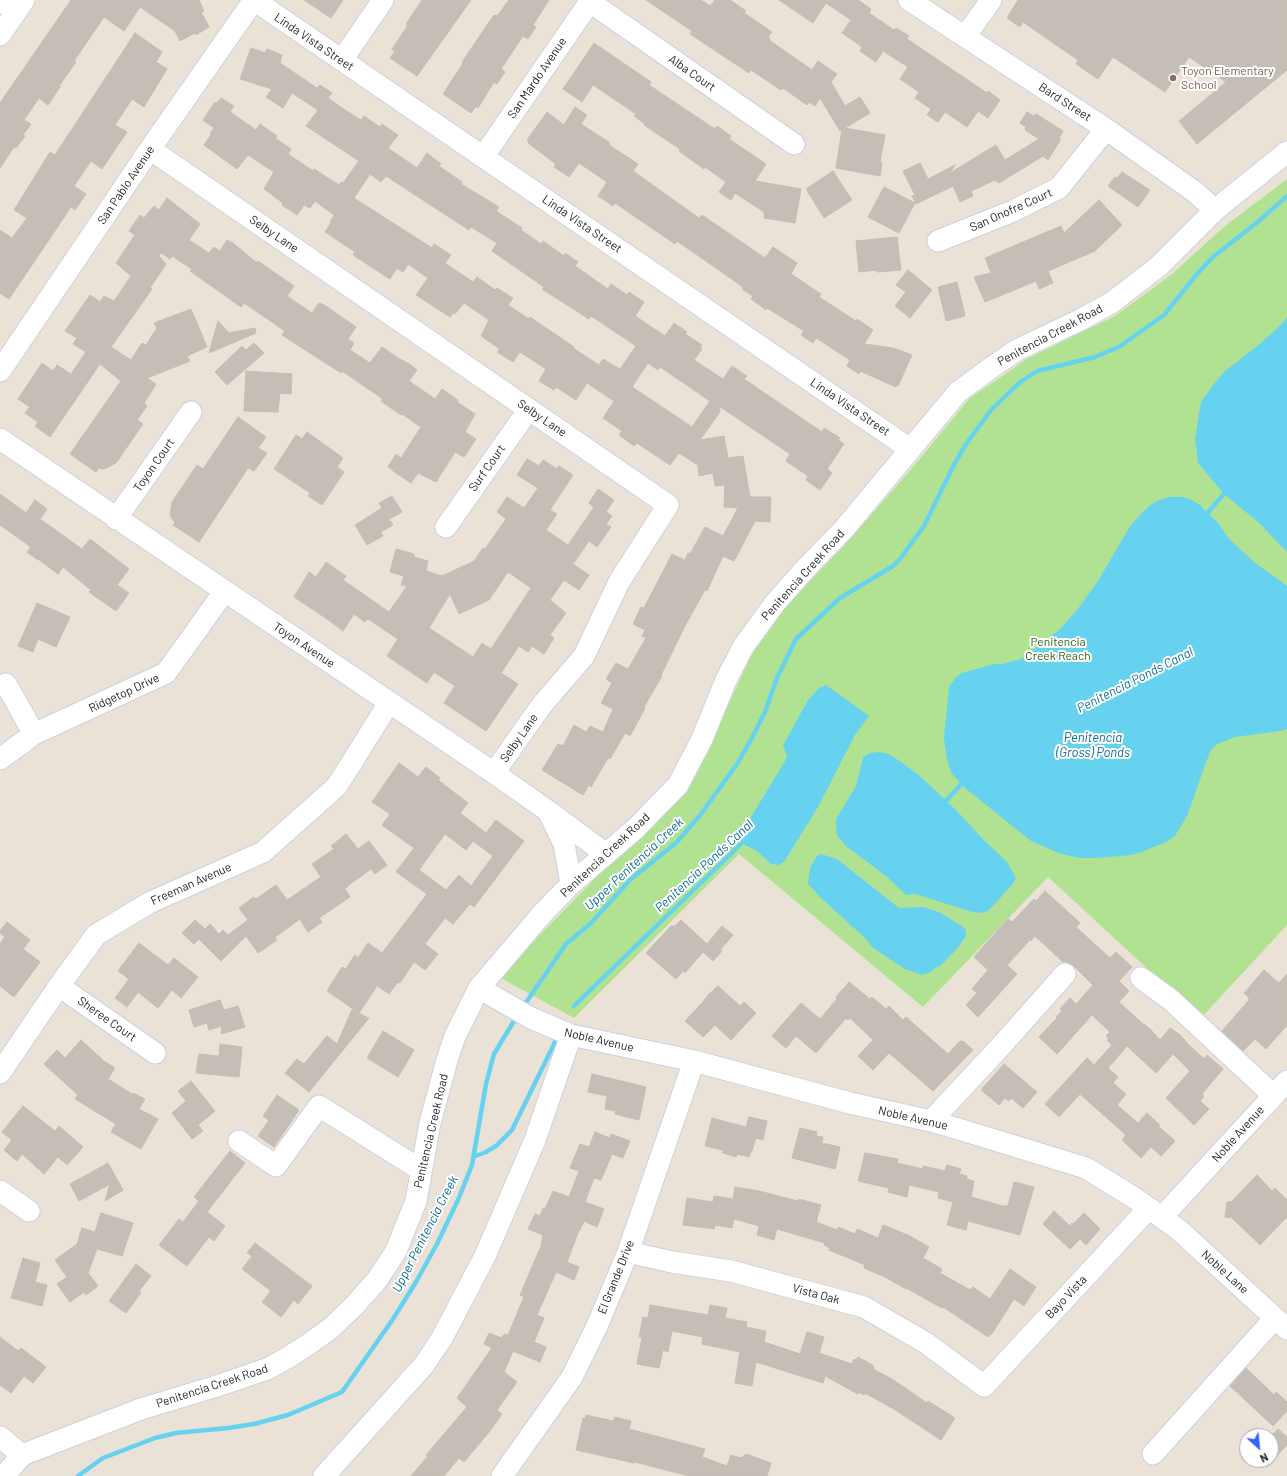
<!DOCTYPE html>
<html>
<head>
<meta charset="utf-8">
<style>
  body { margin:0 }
  #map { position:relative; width:1287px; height:1476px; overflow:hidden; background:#eae1d7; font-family:Barlow,sans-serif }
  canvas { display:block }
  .north { position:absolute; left:1239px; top:1428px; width:40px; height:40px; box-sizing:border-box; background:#fff; border:1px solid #a9a9a9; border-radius:50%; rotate:153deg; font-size:11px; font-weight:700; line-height:16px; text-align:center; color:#272727 }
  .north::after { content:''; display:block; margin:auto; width:14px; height:18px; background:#3363fb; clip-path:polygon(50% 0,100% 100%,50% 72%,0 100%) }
</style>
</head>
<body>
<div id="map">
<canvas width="1287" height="1476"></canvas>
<div class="north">N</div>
</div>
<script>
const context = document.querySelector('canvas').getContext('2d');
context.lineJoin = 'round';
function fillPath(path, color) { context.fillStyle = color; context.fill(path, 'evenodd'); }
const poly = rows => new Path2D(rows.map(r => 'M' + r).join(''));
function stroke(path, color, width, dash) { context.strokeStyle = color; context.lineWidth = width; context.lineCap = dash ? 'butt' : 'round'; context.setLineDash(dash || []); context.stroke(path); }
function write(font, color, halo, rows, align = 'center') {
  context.font = font + ' Barlow,sans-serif'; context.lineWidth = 4; context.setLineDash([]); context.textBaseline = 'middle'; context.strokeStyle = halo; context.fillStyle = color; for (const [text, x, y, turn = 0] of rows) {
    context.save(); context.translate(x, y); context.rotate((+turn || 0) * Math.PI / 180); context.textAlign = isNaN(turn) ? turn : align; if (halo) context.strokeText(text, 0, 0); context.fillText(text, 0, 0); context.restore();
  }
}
fillPath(poly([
  [1287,179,1287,925,1201,1018,1048,877,923,1007,739,854,574,1018,499,977,614,859,709,747,755,647,782,610,844,546,913,467,969,399,1027,359,1115,316,1172,274,1225,226]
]), '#b1e292');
fillPath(poly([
  [1287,317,1287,552,1258,522,1224,494,1198,463,1195,439,1201,402,1213,385,1225,371,1261,343,1284,322],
  [1169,497,1183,497,1190,499,1200,505,1219,524,1228,538,1254,562,1287,586,1287,729,1280,731,1235,737,1217,744,1211,750,1206,762,1188,814,1175,836,1166,842,1142,852,1131,855,1097,858,1080,858,1061,854,1031,841,965,788,952,774,947,760,944,738,949,687,956,677,962,673,994,664,1002,664,1021,659,1059,630,1077,610,1098,581,1130,526,1149,506,1157,501],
  [826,685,869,716,855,735,818,807,784,862,778,865,771,864,757,851,741,843,740,840,750,831,751,817,785,761,787,756,783,745,791,731,808,700,819,688],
  [879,752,888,754,900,761,920,776,956,810,981,837,1007,862,1016,878,1012,885,988,911,980,913,972,912,928,898,915,894,906,895,887,877,846,846,838,837,836,828,836,819,856,786,863,757,870,753],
  [821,854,837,859,899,908,923,907,939,912,963,927,966,930,966,936,957,949,940,966,935,968,931,972,922,975,905,969,873,948,865,938,820,897,808,884,810,868,817,856]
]), '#67d2ef');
stroke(poly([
  [1204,517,1228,489],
  [943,804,965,780],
  [574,1006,745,840],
  [523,1007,566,944,590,924,631,879,676,843,701,814,737,764,752,738,765,712,777,678,796,639,840,598,893,566,900,559,924,526,955,463,966,444,992,409,1019,383,1037,371,1095,357,1109,351,1119,347,1164,315,1197,274,1213,257,1259,221,1287,196],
  [473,1157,486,1152,496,1146,512,1130,557,1038],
  [78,1476,103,1458,155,1438,176,1433,228,1428,254,1424,288,1415,342,1392,393,1319,416,1282,437,1244,458,1200,472,1165,486,1084,494,1054,517,1016]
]), '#67d2ef', 4.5);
const building = poly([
  [71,0,199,0,204,11,201,12,209,27,196,35,195,33,180,41,175,31,140,7,124,31,104,17,74,61,76,62,59,86,60,87,48,105,39,98,24,120,31,124,23,135,25,136,16,148,14,147,0,168,0,103,71,0],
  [304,0,343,0,331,18,304,0],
  [422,0,471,0,417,76,390,58,395,51,392,49,408,25,406,24,422,0],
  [509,0,549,0,533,25,536,27,528,39,523,36,501,69,505,72,497,84,494,82,478,108,476,106,471,113,443,94,463,63,462,62,494,15,497,16,509,0],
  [646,0,701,0,710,6,715,0,730,0,746,11,744,13,772,32,768,37,770,39,769,40,812,70,818,61,837,74,831,82,845,106,860,97,870,113,845,128,885,135,880,162,882,162,880,176,836,168,842,129,840,131,820,98,815,106,809,102,807,105,783,88,781,90,751,70,749,73,690,34,692,31,646,0],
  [779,0,858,0,871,9,869,13,894,30,896,28,909,36,907,39,987,93,988,91,1000,100,988,118,978,111,967,127,945,112,938,122,927,115,931,109,915,98,919,92,900,79,908,67,883,51,876,62,860,51,862,47,842,33,851,20,826,3,813,23,779,0],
  [1018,0,1287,0,1287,70,1197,144,1179,121,1226,82,1189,57,1165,92,1113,57,1098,79,1076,64,1078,60,1023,22,1020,27,1007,18,1018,0],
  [135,33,162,52,156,62,167,69,144,107,132,99,115,125,127,132,102,169,91,161,74,186,86,194,75,210,71,207,9,299,0,293,0,230,12,238,27,218,14,210,50,152,55,155,135,33],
  [594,43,651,82,649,85,715,129,717,126,731,136,729,139,766,164,755,181,801,189,795,223,764,218,764,212,735,193,731,200,719,192,726,182,705,167,704,169,679,151,680,149,644,125,645,124,634,116,636,114,593,85,582,102,563,89,594,43],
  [251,48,265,53,267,49,282,55,280,63,317,88,320,85,332,93,328,98,348,112,361,120,364,116,380,127,382,124,398,135,388,148,417,168,427,153,441,164,439,166,462,182,461,184,499,207,496,211,522,228,521,230,541,244,543,241,564,256,565,253,578,262,575,266,608,289,611,284,627,295,629,292,644,302,635,316,665,336,674,323,687,332,685,334,702,345,700,348,702,349,694,360,723,379,732,366,747,376,744,379,822,432,824,428,840,438,838,440,844,444,827,469,832,473,820,490,806,480,808,476,786,461,790,454,719,406,720,412,700,440,724,436,728,458,743,456,750,497,771,497,770,522,755,521,734,561,723,556,707,591,705,590,686,624,661,675,662,676,644,707,645,708,630,736,625,733,610,759,608,758,591,787,589,785,583,795,542,770,558,744,563,746,574,725,586,732,590,726,603,732,613,709,601,703,612,683,606,679,616,663,628,669,646,638,642,636,645,630,633,624,641,607,644,608,672,554,685,560,688,553,690,554,705,527,723,536,738,508,724,507,725,485,715,486,713,473,699,476,698,465,679,453,670,465,637,443,634,446,619,435,622,431,603,418,614,401,587,383,576,400,556,387,554,390,539,381,546,369,520,352,513,362,497,352,500,349,481,336,489,320,464,303,455,314,453,313,450,317,416,295,428,278,408,264,403,272,397,268,390,279,353,255,355,252,325,232,331,223,330,222,334,215,315,201,310,208,304,205,297,215,282,205,283,203,264,189,274,172,248,155,237,169,204,145,211,135,210,134,214,128,203,120,215,102,217,103,221,98,234,106,230,112,256,130,260,124,277,136,275,138,291,149,288,154,313,171,314,169,339,185,341,182,343,183,359,161,306,126,318,110,292,93,283,108,266,97,272,89,240,79,251,48],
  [370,174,381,182,386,176,469,230,471,227,497,243,492,251,544,287,542,289,589,319,591,316,636,346,621,368,620,369,603,359,599,365,573,348,574,347,530,317,529,319,508,305,513,298,497,288,495,290,477,277,473,282,445,263,451,255,434,244,432,248,354,198,370,174],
  [648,363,658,370,660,367,710,401,692,427,632,387,648,363],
  [575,107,587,115,581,124,610,143,609,145,638,164,633,171,699,218,702,215,765,258,773,247,797,263,791,274,821,294,819,297,856,321,857,319,873,330,864,344,893,348,912,355,898,386,897,385,896,387,860,371,859,374,847,366,850,360,816,338,813,343,801,335,804,331,767,308,766,310,751,299,753,296,742,289,743,287,677,241,675,244,615,203,613,206,598,196,607,182,579,163,569,177,554,167,556,164,528,143,529,141,527,140,547,112,564,125,575,107],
  [1027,112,1034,116,1036,114,1063,131,1059,138,1061,139,1048,160,1043,156,999,183,995,180,971,191,973,196,960,202,953,186,916,204,912,196,915,195,903,171,920,163,928,179,955,165,950,173,996,145,1005,160,1039,139,1025,130,1026,127,1020,123,1027,112],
  [833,171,852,200,824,218,806,189,833,171],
  [1122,172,1150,190,1138,207,1108,186,1115,177,1117,178,1122,172],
  [884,187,915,203,899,233,868,217,884,187],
  [167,198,200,224,189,240,209,253,214,247,220,251,227,240,233,243,257,263,258,261,265,266,294,286,287,296,312,313,319,303,326,306,356,327,348,339,354,343,350,350,370,363,382,347,398,358,411,365,417,370,409,381,435,399,442,389,458,400,457,402,475,414,465,432,476,439,464,457,455,452,436,482,418,473,411,483,393,471,393,470,388,467,396,454,401,458,421,427,402,414,401,415,381,401,383,399,342,371,341,373,282,335,285,331,244,303,241,307,190,271,192,269,172,256,170,259,161,253,159,256,166,264,150,288,152,289,111,347,131,360,142,343,146,345,157,328,154,323,191,309,207,347,187,356,190,361,147,378,156,384,144,403,147,406,137,420,143,424,116,463,104,469,99,468,96,472,70,454,121,381,100,364,50,437,35,426,38,422,25,413,30,407,18,399,42,363,53,371,57,365,71,374,86,352,73,344,77,338,65,331,90,295,100,302,104,296,114,301,131,276,116,263,135,235,129,231,140,215,144,218,154,206,159,210,167,198],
  [1099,200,1122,225,1095,251,1048,271,1053,283,1039,289,1036,281,985,302,974,277,991,273,985,258,1061,226,1064,233,1099,200],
  [897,237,901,270,877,272,877,270,859,272,856,241,897,237],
  [908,270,932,290,910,318,895,306,906,292,896,285,908,270],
  [957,282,965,316,946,321,938,287,957,282],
  [218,321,229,333,255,328,256,333,209,353,218,321],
  [254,343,264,353,227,385,215,372,242,346,246,350,254,343],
  [246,371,292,374,291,394,280,393,278,412,244,411,246,371],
  [238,417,266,437,258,448,267,453,254,471,248,468,199,542,173,525,175,523,170,515,172,502,197,465,203,469,238,417],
  [307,432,343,458,337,467,344,472,322,505,308,496,310,493,274,469,296,435,302,439,307,432],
  [527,459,539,466,543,460,557,469,559,466,573,475,550,510,557,514,546,530,568,545,594,507,589,503,598,489,614,500,606,512,612,516,606,524,611,527,597,547,589,541,573,564,589,575,579,590,564,580,550,600,566,613,550,635,554,638,544,654,532,646,528,652,519,646,501,673,518,684,486,731,444,703,455,686,434,672,427,683,387,656,398,639,368,619,365,622,354,614,343,631,327,619,294,597,309,572,316,577,326,562,346,576,343,580,389,612,407,586,401,585,404,576,390,572,396,549,414,554,414,557,428,561,426,571,442,576,474,561,483,548,485,549,506,519,497,512,507,497,524,508,538,488,517,475,527,459],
  [508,572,531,588,491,649,482,643,473,657,429,628,450,594,459,614,489,600,508,572],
  [0,494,26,513,35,500,47,509,40,519,82,549,90,539,129,569,117,585,129,593,116,611,89,592,91,590,63,567,58,574,38,559,38,560,27,552,31,547,0,525,0,494],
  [392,496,402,512,389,519,393,525,381,532,383,536,367,545,355,525,382,508,379,503,392,496],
  [37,603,70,617,56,647,38,639,33,652,18,646,37,603],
  [399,763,418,777,426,767,440,778,438,780,468,803,460,813,486,833,496,820,524,841,474,907,470,904,453,924,445,918,425,944,438,954,425,970,414,962,400,983,398,982,389,994,377,986,359,1013,327,991,342,967,346,969,355,955,358,958,368,943,382,953,427,894,396,872,414,848,382,825,390,814,372,802,399,763],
  [445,834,466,850,473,841,493,856,471,886,459,875,446,890,419,870,445,834],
  [346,834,358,849,369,841,387,865,375,874,371,869,349,885,345,889,350,897,319,918,322,922,308,932,300,919,275,937,277,940,258,953,246,936,221,961,199,939,194,944,182,933,195,920,205,929,210,924,219,934,223,930,228,935,248,920,239,908,254,897,256,899,276,885,287,900,321,877,312,864,334,849,331,846,346,834],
  [1045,891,1080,923,1076,927,1110,958,1116,952,1132,967,1119,981,1129,991,1119,1002,1144,1025,1144,1024,1151,1030,1160,1040,1170,1028,1179,1034,1188,1044,1204,1059,1207,1055,1223,1069,1202,1094,1204,1096,1200,1101,1209,1109,1194,1125,1166,1098,1190,1071,1173,1054,1156,1073,1127,1046,1108,1068,1118,1077,1113,1083,1126,1094,1117,1105,1138,1123,1147,1113,1160,1125,1158,1126,1175,1141,1161,1156,1151,1147,1141,1158,1122,1140,1126,1135,1080,1094,1059,1117,1045,1104,1087,1058,1094,1065,1112,1045,1107,1040,1109,1039,1106,1036,1110,1032,1092,1015,1057,1054,1039,1037,1057,1018,1056,1017,1062,1011,1060,1009,1070,998,1076,1004,1093,985,1073,965,1068,962,1063,962,1035,936,1031,941,1030,940,1007,965,1017,974,978,1017,966,1005,977,993,972,989,988,970,974,957,1008,919,1012,922,1034,899,1036,901,1045,891],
  [681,920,707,944,722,926,733,935,720,950,722,951,713,961,703,952,685,973,683,971,676,979,646,953,671,926,675,926,681,920],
  [7,922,30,940,23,949,40,962,14,997,0,986,0,944,5,937,0,933,0,931,7,922],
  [139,943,168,965,174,958,198,977,181,998,172,990,158,1008,138,992,127,1007,115,998,129,979,118,971,139,943],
  [1264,970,1279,983,1287,974,1287,1025,1266,1049,1255,1039,1243,1051,1222,1031,1249,1000,1249,998,1244,993,1264,970],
  [849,982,870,999,872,997,886,1009,889,1006,903,1020,906,1017,948,1054,960,1041,962,1042,963,1041,973,1050,933,1091,889,1053,873,1070,858,1056,873,1040,850,1018,848,1020,846,1018,816,1053,796,1036,786,1048,772,1036,801,1003,820,1019,837,999,836,997,849,982],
  [718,986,740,1006,744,1002,756,1013,731,1040,715,1025,703,1037,685,1021,703,1002,708,995,718,986],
  [220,1000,224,1010,238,1006,245,1027,221,1034,222,1026,209,1030,207,1023,194,1027,189,1010,220,1000],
  [352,1010,369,1018,309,1092,285,1073,297,1059,304,1064,327,1036,337,1044,352,1010],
  [383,1031,414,1050,398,1077,367,1058,383,1031],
  [81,1040,104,1061,115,1068,108,1079,132,1094,133,1093,145,1099,139,1109,158,1119,141,1149,111,1132,116,1124,75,1099,78,1095,44,1064,57,1050,65,1058,81,1040],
  [220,1044,242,1047,239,1077,196,1073,199,1054,219,1056,220,1044],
  [1004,1064,1037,1092,1023,1108,1011,1098,1009,1101,1005,1098,999,1105,981,1090,1004,1064],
  [592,1074,646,1087,639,1120,615,1114,616,1111,605,1109,607,1096,588,1092,592,1074],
  [191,1081,215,1111,198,1125,203,1131,192,1139,172,1113,186,1101,178,1091,191,1081],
  [277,1095,299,1110,274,1147,258,1136,269,1120,263,1116,277,1095],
  [23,1106,55,1131,59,1126,83,1147,67,1165,58,1157,44,1174,22,1154,17,1161,4,1150,12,1140,2,1132,23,1106],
  [749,1117,767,1121,763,1140,756,1138,752,1151,751,1151,749,1157,737,1154,736,1157,723,1153,723,1150,705,1146,712,1118,746,1127,749,1117],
  [800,1128,817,1132,816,1136,823,1137,822,1143,840,1147,835,1169,792,1158,800,1128],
  [595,1132,610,1138,611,1134,630,1141,623,1158,612,1154,601,1180,594,1178,585,1202,604,1209,597,1227,584,1221,580,1230,579,1230,567,1262,579,1267,574,1280,556,1272,537,1315,544,1318,534,1342,546,1347,540,1362,513,1351,504,1372,517,1382,497,1410,502,1414,490,1431,464,1462,459,1458,444,1476,411,1476,428,1456,426,1455,467,1407,457,1398,492,1348,484,1344,489,1333,502,1338,504,1334,508,1335,524,1297,520,1295,541,1246,543,1235,528,1229,535,1214,540,1216,543,1208,545,1209,553,1191,569,1197,579,1171,570,1168,580,1144,589,1147,595,1132],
  [230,1151,245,1163,207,1212,225,1226,214,1241,209,1237,187,1266,159,1245,179,1219,183,1222,199,1201,194,1197,230,1151],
  [865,1153,898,1159,897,1163,923,1169,923,1166,945,1171,947,1165,961,1169,959,1174,967,1176,966,1179,974,1181,971,1197,1003,1206,1008,1206,1014,1182,1034,1187,1020,1235,968,1221,966,1230,947,1225,953,1202,938,1198,939,1192,909,1185,907,1197,888,1192,889,1188,858,1181,865,1153],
  [108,1163,123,1190,105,1201,110,1184,79,1201,70,1184,108,1163],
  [1257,1175,1272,1191,1275,1188,1287,1200,1287,1217,1260,1245,1232,1218,1225,1217,1227,1202,1231,1202,1257,1175],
  [735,1187,759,1191,798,1201,799,1199,821,1205,816,1222,837,1230,838,1227,855,1234,857,1229,878,1238,883,1225,910,1236,929,1247,923,1258,942,1269,940,1273,970,1290,973,1287,990,1299,1010,1269,1036,1287,1024,1306,1014,1299,991,1335,990,1334,988,1337,943,1307,942,1308,906,1288,906,1289,885,1277,864,1268,865,1265,829,1250,830,1248,824,1245,825,1243,777,1229,774,1240,757,1235,759,1226,734,1219,732,1228,715,1225,714,1229,683,1225,687,1198,713,1202,714,1196,733,1199,735,1187],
  [1054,1211,1070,1226,1072,1223,1073,1224,1084,1213,1100,1229,1086,1245,1080,1239,1070,1249,1043,1224,1054,1211],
  [101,1213,133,1223,122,1256,97,1249,88,1273,98,1286,86,1295,84,1292,70,1302,57,1284,67,1277,55,1260,77,1244,82,1228,95,1232,101,1213],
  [255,1243,312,1286,298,1304,294,1300,281,1317,262,1302,271,1291,242,1269,252,1256,247,1253,255,1243],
  [23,1258,40,1263,35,1282,47,1285,42,1306,11,1298,23,1258],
  [136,1264,151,1276,139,1291,141,1293,126,1313,109,1301,136,1264],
  [650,1305,708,1315,710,1305,727,1308,725,1318,747,1322,746,1327,766,1331,764,1342,800,1354,807,1332,824,1337,819,1353,852,1364,854,1359,856,1360,858,1357,874,1366,873,1369,892,1379,927,1403,928,1401,955,1418,941,1440,897,1411,865,1393,864,1395,859,1392,858,1394,825,1376,823,1383,756,1362,752,1386,735,1383,740,1352,702,1344,703,1337,672,1331,668,1352,663,1350,659,1368,637,1364,642,1337,639,1337,643,1317,648,1318,650,1305],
  [0,1337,18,1351,21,1348,46,1367,33,1383,24,1376,11,1393,0,1385,0,1337],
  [1246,1368,1274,1395,1276,1392,1287,1402,1287,1411,1273,1426,1230,1386,1246,1368],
  [586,1415,613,1421,615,1417,631,1421,629,1429,705,1449,702,1457,727,1466,731,1455,741,1458,746,1454,771,1463,767,1476,689,1476,635,1462,634,1463,576,1450,583,1418,585,1419,586,1415],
  [1278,1429,1287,1437,1287,1445,1271,1462,1271,1436,1278,1429]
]);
fillPath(building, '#c5beb7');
stroke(building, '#c5bdb1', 1);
const minor = poly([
  [0,0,16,11],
  [254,0,910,449],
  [909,0,1106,129,1195,192,1215,210],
  [590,2,794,144],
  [0,35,24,0],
  [965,37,991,0],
  [342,60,383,0],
  [150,149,668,505,619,582,584,656,541,706,494,773],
  [483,157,591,0],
  [938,241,1013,211,1059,188,1106,129],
  [0,371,150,149,254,0],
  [0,439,494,773,548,811,606,854],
  [116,519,191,412],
  [446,527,529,409],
  [6,684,34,734],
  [0,759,34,734,166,673,224,592],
  [549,813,564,844,571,884],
  [1141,978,1171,1000,1273,1095],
  [59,986,155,1053],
  [479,988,531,1018,571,1035,694,1061,850,1103,931,1121,962,1130,1086,1168,1136,1199,1179,1230,1287,1329],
  [0,1073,59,986,96,935,149,903,263,852,337,786,389,703],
  [931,1121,1001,1046,1065,974],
  [239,1141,276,1166,319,1106,421,1170],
  [0,1191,29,1211],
  [1162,1217,1287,1081],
  [628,1252,672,1262,731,1271,864,1307,926,1343,984,1386,1149,1208],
  [0,1437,22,1455],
  [1153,1454,1275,1318],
  [4,1476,22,1455,141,1409,217,1386,267,1369,287,1358,306,1346,331,1328,354,1306,377,1280,396,1251,416,1201,430,1123,447,1060,455,1036,479,988,542,914,571,884,635,829,678,785,702,739,726,680,743,647,775,603,807,567,844,529,958,392,992,367,1017,350,1082,319,1111,303,1159,266,1215,210,1287,152],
  [324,1476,424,1365,442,1338,485,1256,535,1140,571,1035],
  [502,1476,572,1377,597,1326,628,1252,694,1061]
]);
stroke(minor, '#cdd1e0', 23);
stroke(minor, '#fff', 21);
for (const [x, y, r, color] of [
  [1173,78,4,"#8d6e63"]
]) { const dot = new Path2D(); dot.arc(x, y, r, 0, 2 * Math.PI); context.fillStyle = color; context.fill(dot); stroke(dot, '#fff', 1.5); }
write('12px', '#272727', '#fff', [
  ["Linda Vista Street",314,42,34],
  ["Alba Court",692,73,35],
  ["San Mardo Avenue",537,78,-56],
  ["Bard Street",1065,102,33],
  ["San Pablo Avenue",126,185,-56],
  ["San Onofre Court",1011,210,-24],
  ["Linda Vista Street",582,224,34],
  ["Selby Lane",274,234,34],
  ["Penitencia Creek Road",1050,335,-28],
  ["Linda Vista Street",850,407,34],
  ["Selby Lane",542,418,34],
  ["Toyon Court",154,465,-55],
  ["Surf Court",487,468,-55],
  ["Penitencia Creek Road",803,575,-48],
  ["Toyon Avenue",304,645,34],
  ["Ridgetop Drive",124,693,-25],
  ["Selby Lane",519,738,-55],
  ["Penitencia Creek Road",605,855,-43],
  ["Freeman Avenue",191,884,-24],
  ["Sheree Court",107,1019,35],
  ["Noble Avenue",599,1040,13],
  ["Noble Avenue",913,1118,13],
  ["Penitencia Creek Road",431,1131,-77],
  ["Noble Avenue",1238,1134,-48],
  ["Noble Lane",1225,1272,42],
  ["El Grande Drive",616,1277,-68],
  ["Vista Oak",816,1294,15],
  ["Bayo Vista",1066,1297,-47],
  ["Penitencia Creek Road",212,1386,-18]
]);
write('12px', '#785e54', '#fff', [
  ["Toyon Elementary",1181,71],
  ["School",1181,85]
], 'left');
write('12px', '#2b6218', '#fff', [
  ["Penitencia",1058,642],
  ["Creek Reach",1058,656]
]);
write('italic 13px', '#0c6d95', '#fff', [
  ["Penitencia Ponds Canal",1135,680,-27],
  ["Penitencia",1093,738],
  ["(Gross) Ponds",1093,753],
  ["Upper Penitencia Creek",634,864,-43],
  ["Penitencia Ponds Canal",704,866,-43],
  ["Upper Penitencia Creek",425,1234,-63]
]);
</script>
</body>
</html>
